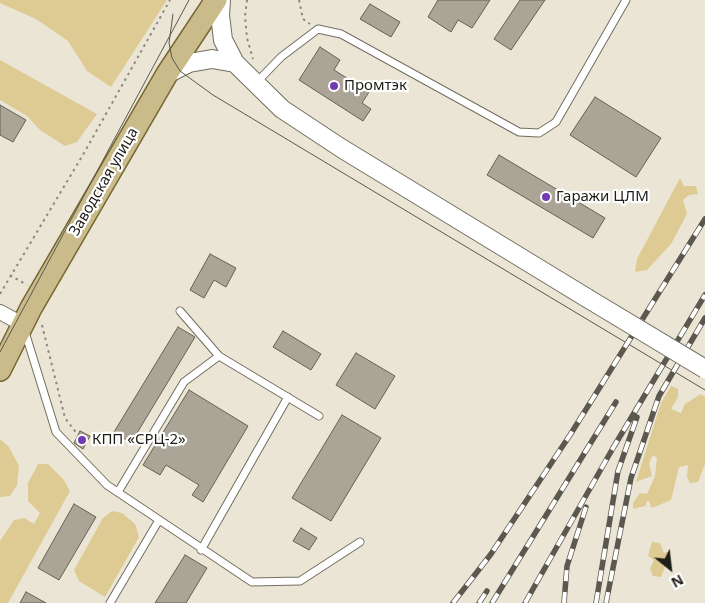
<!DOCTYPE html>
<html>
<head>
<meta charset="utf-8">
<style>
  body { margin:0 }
  #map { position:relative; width:705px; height:603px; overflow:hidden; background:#eae5d4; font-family:"Noto Sans",sans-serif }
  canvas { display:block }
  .north { position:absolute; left:645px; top:543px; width:50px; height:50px; -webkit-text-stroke:4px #fff; paint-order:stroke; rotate:151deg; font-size:14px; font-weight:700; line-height:20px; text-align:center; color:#1f1d17 }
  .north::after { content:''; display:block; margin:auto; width:18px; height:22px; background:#1f1d17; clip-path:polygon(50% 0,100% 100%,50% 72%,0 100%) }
</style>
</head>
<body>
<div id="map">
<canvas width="705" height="603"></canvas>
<div class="north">N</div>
</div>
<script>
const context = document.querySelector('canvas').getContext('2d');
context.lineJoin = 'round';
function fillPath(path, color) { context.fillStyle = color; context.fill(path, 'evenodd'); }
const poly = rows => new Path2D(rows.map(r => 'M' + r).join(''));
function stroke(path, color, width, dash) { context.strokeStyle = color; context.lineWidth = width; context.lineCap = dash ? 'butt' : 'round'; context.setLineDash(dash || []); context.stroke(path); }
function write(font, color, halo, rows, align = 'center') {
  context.font = font + ' "Noto Sans",sans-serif'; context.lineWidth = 4.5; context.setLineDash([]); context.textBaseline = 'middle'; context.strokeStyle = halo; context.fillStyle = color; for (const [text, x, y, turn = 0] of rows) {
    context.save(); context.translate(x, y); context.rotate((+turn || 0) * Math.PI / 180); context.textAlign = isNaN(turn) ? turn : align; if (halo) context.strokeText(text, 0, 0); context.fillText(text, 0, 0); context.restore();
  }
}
fillPath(poly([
  [0,0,167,0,111,87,87,71,68,41,36,19,0,3],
  [0,60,97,114,77,142,65,146,40,130,27,116,0,100],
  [680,178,684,186,696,186,698,194,689,195,683,200,687,214,671,244,647,270,635,272,637,259],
  [671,386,678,389,678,397,671,409,681,413,685,404,701,394,705,397,705,464,698,482,690,483,687,477,688,465,679,467,671,500,652,508,648,500,645,506,633,509,633,503,640,493,647,494,655,476,657,458,653,455,649,463,652,476,636,482,661,403],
  [0,439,9,447,19,466,17,485,10,496,0,497],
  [38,464,48,464,64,480,70,491,8,603,0,603,0,541,14,520,24,518,34,524,40,513,28,501,28,483],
  [112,511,122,513,135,524,139,537,105,597,79,581,74,570,103,518],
  [652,542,660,543,664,553,671,551,661,577,653,576,650,569,654,560,648,556]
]), '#decb93');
const building = poly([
  [438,0,490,0,472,28,458,20,451,32,428,17,438,0],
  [520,0,545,0,511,50,494,39,520,0],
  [370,4,400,22,391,37,360,19,370,4],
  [320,47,340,60,334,70,369,92,362,103,371,109,363,121,299,80,320,47],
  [595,97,661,138,636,177,570,135,595,97],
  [0,105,26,120,13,142,0,135,0,105],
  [499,155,605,218,593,238,487,175,499,155],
  [210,254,236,268,226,287,214,280,204,298,190,290,210,254],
  [178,327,195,337,131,443,114,432,178,327],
  [283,331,321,354,311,370,273,347,283,331],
  [356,353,395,376,375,409,336,385,356,353],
  [189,390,248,426,203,502,192,495,199,485,166,465,160,475,143,465,189,390],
  [342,415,381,438,331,521,292,498,342,415],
  [80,431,90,436,83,449,74,443,80,431],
  [74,504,96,517,59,580,38,568,74,504],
  [301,528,317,538,309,550,293,541,301,528],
  [185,555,207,568,186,603,155,603,185,555],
  [26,592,46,603,20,603,26,592]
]);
fillPath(building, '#aaa596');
stroke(building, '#656153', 1);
const service = poly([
  [256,83,281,57,318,29,341,34,519,132,539,133,556,122,626,0],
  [180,311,219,356,319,416],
  [25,332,56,432,107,485,252,582,300,581,360,542],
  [118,492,184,382,219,356],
  [201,550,288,397],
  [110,603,159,520]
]);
const minor = poly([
  [0,312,22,324]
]);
const tertiary = poly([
  [221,0,220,15,223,40,235,63,282,109,341,148,587,298],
  [167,74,189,63,212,59,235,63]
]);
const primary = poly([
  [0,370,31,308,167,74,216,0]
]);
stroke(service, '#736e60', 9);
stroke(minor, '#736e60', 16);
stroke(tertiary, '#736e60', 20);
stroke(primary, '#776630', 24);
stroke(poly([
  [247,0,245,16,247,38,253,59],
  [299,0,303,19,310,24],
  [10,275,27,285],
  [0,294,84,153,170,0],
  [42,325,65,418,78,435]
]), '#8b887c', 2, [2.5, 4]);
stroke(service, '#fff', 7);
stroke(minor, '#fff', 14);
stroke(tertiary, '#fff', 18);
stroke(primary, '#cabb8b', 21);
stroke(poly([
  [173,14,169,43,172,58,180,71,213,95,705,390],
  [0,352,189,0]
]), '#5b584f', 1);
const rail = poly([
  [453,603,491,554,570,435,705,219],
  [479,603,487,591],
  [492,603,616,402],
  [525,603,613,448,705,295],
  [564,603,567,566,586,507],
  [596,603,618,471,637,417],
  [606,603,631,478,659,396,705,318]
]);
stroke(rail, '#5b584f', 5.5);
stroke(rail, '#fff', 4, [11]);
const tertiaryBridge = poly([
  [587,298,705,369]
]);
stroke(tertiaryBridge, '#736e60', 20, []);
stroke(tertiaryBridge, '#fff', 18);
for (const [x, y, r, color] of [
  [334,86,5,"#723bb1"],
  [546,197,5,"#723bb1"],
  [82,440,5,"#723bb1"]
]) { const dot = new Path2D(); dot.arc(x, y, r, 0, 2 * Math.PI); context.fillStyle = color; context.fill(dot); stroke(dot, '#fff', 2); }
write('15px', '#1f1d17', '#fff', [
  ["Промтэк",344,86],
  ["Гаражи ЦЛМ",556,197],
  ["КПП «СРЦ-2»",92,440]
], 'left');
write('15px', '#1f1d17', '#fff', [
  ["Заводская улица",104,182,-60]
]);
</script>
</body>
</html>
